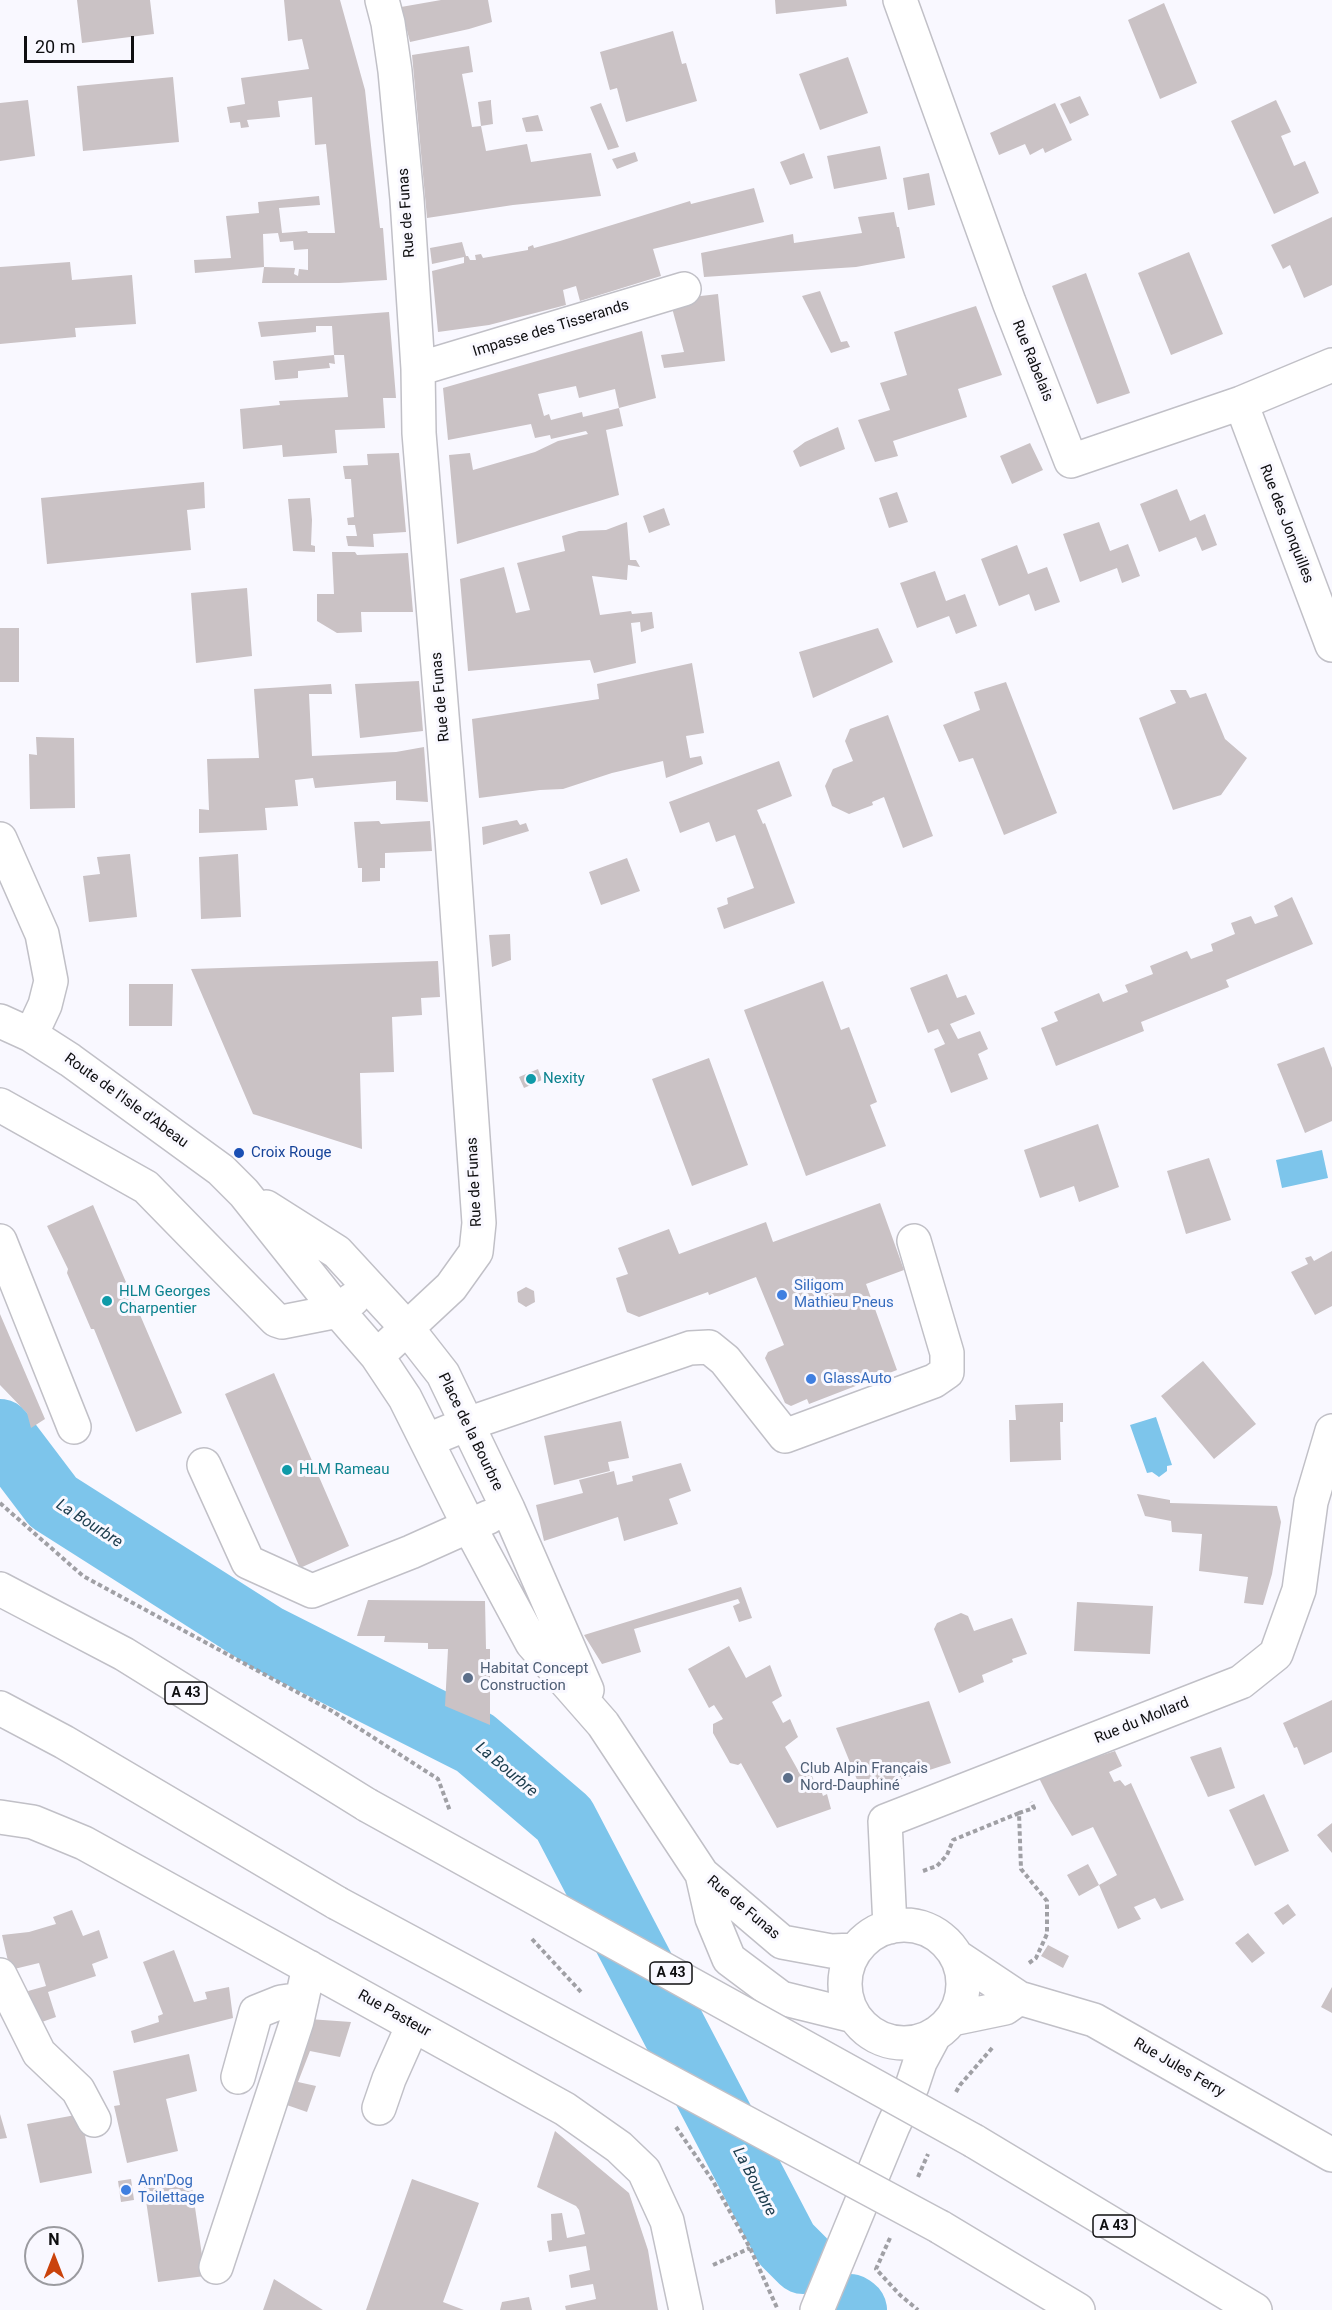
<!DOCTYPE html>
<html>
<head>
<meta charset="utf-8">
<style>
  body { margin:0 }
  #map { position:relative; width:1332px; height:2310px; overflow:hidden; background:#f9f8ff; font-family:Roboto,sans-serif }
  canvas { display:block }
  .north { position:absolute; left:24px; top:2226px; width:60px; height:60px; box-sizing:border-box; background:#f9f8ff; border:2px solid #9b9ba0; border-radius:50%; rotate:0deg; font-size:16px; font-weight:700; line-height:24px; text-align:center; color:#0f0f11 }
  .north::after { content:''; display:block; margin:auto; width:21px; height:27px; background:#ca430c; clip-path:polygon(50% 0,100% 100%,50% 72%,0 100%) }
  .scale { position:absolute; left:24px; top:36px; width:110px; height:27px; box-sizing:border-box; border:3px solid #0f0f11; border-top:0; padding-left:8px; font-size:18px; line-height:21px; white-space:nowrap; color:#0f0f11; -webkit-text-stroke:4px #f9f8ff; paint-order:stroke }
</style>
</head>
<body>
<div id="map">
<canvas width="1332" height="2310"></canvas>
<div class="north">N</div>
<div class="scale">20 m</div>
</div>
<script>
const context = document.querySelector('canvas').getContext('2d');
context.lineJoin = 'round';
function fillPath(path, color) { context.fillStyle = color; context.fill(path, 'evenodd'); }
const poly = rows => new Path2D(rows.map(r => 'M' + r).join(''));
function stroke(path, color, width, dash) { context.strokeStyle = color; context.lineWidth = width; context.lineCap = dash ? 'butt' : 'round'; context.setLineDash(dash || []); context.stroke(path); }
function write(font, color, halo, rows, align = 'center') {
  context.font = font + ' Roboto,sans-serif'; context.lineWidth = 6; context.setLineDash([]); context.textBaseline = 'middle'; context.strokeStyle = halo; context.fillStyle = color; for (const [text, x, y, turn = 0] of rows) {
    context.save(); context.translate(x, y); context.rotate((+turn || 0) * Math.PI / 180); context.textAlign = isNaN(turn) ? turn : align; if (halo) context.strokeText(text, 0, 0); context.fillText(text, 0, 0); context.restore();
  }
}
fillPath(poly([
  [1322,1150,1328,1178,1282,1188,1276,1160],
  [1156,1417,1172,1465,1167,1466,1167,1471,1159,1477,1152,1472,1147,1473,1130,1425]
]), '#7dc5eb');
stroke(poly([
  [0,1432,53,1502,267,1638,475,1743,564,1819,786,2244,803,2261],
  [850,2307,854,2310]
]), '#7dc5eb', 66);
fillPath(poly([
  [77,0,150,0,154,34,82,43],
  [284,0,340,0,365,90,380,228,383,228,387,280,339,283,262,283,264,267,295,268,294,274,298,276,299,269,308,270,308,249,294,250,293,241,280,242,278,233,263,234,264,267,195,273,194,260,231,258,226,216,259,213,258,202,319,196,320,205,279,208,282,233,307,231,308,233,335,233,326,144,315,145,312,97,278,101,280,117,247,120,249,127,241,128,240,122,230,123,227,107,245,104,241,78,309,69,302,39,288,41],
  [441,0,488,0,492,22,469,29,410,42,401,7],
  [775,0,846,0,847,6,776,14],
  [1164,3,1197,83,1160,99,1128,20],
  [673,31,682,64,686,63,697,101,626,122,617,88,610,90,600,52],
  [469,46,473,72,462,74,472,127,481,126,478,102,491,100,491,103,493,124,481,126,486,151,527,144,531,162,591,153,601,196,513,205,427,218,412,55],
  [848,57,868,113,820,130,799,74],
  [173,77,179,142,83,151,77,86],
  [1080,96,1089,115,1070,124,1060,104],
  [28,100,35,156,0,161,0,103],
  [1276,100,1291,132,1281,136,1294,166,1305,161,1319,193,1274,214,1231,121],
  [601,103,619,147,608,150,590,107],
  [1055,103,1072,140,1045,153,1043,148,1030,155,1025,144,999,155,990,133],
  [538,115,543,131,526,132,522,118],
  [880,146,887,179,834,189,827,156],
  [635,152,638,161,617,169,612,159],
  [804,153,813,178,790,185,780,162],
  [929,173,935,205,908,210,903,178],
  [754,188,764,222,653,249,661,276,580,301,576,286,563,290,566,305,489,325,438,332,432,271,464,263,464,257,432,264,430,248,462,242,466,256,468,256,470,260,476,260,475,255,481,254,483,258,528,250,528,247,533,245,534,248,560,241,690,201,691,204],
  [894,212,897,227,899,227,905,258,856,267,704,277,701,253,793,234,794,243,862,233,858,217],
  [1332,217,1332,285,1304,298,1290,265,1283,269,1271,245],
  [1189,252,1223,334,1171,355,1138,273],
  [70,262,72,280,132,275,136,324,75,328,76,337,0,344,0,267],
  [1086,273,1130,393,1097,404,1052,286],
  [820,291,841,342,847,341,850,347,831,353,802,296],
  [718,294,725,361,664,368,661,355,684,352,672,308,693,303,692,297],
  [976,306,1002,375,958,389,967,417,893,441,898,456,875,462,858,420,890,410,880,383,907,375,894,332],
  [389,312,396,398,383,398,385,428,335,430,337,453,283,457,282,445,243,449,240,409,280,405,279,401,348,397,344,355,334,355,332,326,316,326,316,332,261,337,258,322],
  [642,331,656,398,619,408,615,389,579,398,576,386,538,394,544,416,549,414,551,420,582,412,583,417,619,408,623,426,606,430,619,495,457,544,449,455,470,453,473,470,535,452,558,441,588,434,586,431,551,439,550,435,535,438,531,424,448,440,443,388],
  [334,355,335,364,329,363,330,368,298,371,298,378,275,380,273,361],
  [838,427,845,449,800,467,793,451,805,442],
  [1030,443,1043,470,1012,484,1000,456],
  [399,453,406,532,373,534,374,547,348,546,346,536,357,536,355,525,348,525,347,518,354,517,351,479,345,479,343,466,368,465,367,454],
  [204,482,205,508,187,510,191,550,47,564,41,498],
  [1177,489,1190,521,1205,514,1217,545,1202,551,1196,537,1159,552,1140,504],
  [897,492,908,522,889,528,879,498],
  [310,498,312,520,311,545,315,546,315,552,293,551,288,499],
  [664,508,670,525,649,533,643,516],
  [627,522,630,560,636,560,640,567,628,565,627,580,592,576,600,615,631,611,632,614,652,612,654,628,641,632,640,622,631,623,636,663,594,673,590,660,468,671,460,579,504,567,516,613,530,610,517,563,565,551,562,536,579,531,606,530],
  [1099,522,1110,551,1128,544,1140,576,1122,583,1117,568,1080,582,1063,534],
  [1017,545,1028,574,1047,567,1060,602,1035,611,1029,594,999,606,981,559],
  [332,552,355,552,357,555,408,553,413,612,361,612,362,632,337,633,317,621,317,594,334,594],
  [935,571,946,601,965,594,977,626,956,634,949,616,917,628,900,583],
  [247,588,252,656,196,663,191,593],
  [0,628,19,628,19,682,0,682],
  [878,628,893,662,813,698,799,652],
  [692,663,704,733,686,736,690,758,701,756,703,764,666,778,663,761,612,773,563,789,540,790,479,798,472,719,599,699,597,684],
  [419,681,423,731,360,738,355,684],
  [1006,682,1057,813,1004,835,973,758,959,762,943,725,980,710,974,692],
  [331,684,332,694,309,694,312,756,396,752,424,747,428,802,396,800,396,781,315,788,313,778,295,780,298,806,265,808,267,830,199,833,199,809,209,810,207,759,259,758,254,689],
  [1170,690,1186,690,1190,698,1206,693,1225,739,1247,758,1221,795,1173,810,1139,718,1176,703],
  [888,715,933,836,903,848,884,797,872,802,873,805,849,814,832,806,825,786,833,769,853,761,845,741,850,729],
  [36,737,74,738,75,808,30,809,29,754,37,755],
  [779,761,792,796,757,810,763,824,765,823,795,903,724,929,717,908,728,904,727,898,754,888,735,835,716,842,709,822,680,833,669,802],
  [517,820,520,825,526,823,529,831,483,845,482,827],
  [379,821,381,824,430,821,432,851,385,853,385,868,380,868,380,881,362,882,362,868,358,868,354,822],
  [130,854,137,917,89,922,83,876,100,874,97,857],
  [238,854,241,917,201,919,199,857],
  [627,858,640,891,601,905,589,872],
  [1292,897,1313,944,1226,980,1229,987,1141,1022,1144,1031,1056,1066,1041,1028,1058,1021,1054,1012,1099,993,1103,1002,1128,992,1125,985,1153,974,1150,966,1187,951,1191,959,1213,951,1211,944,1235,934,1231,923,1251,916,1255,924,1278,916,1274,906],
  [510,934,511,960,492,967,489,935],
  [438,961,440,997,421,998,422,1015,392,1017,394,1072,360,1073,362,1149,253,1114,191,969],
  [947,974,957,998,966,995,975,1014,950,1024,958,1039,980,1031,988,1049,978,1054,988,1079,951,1093,934,1049,945,1044,938,1029,928,1033,910,988],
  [823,981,841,1030,849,1027,877,1102,870,1105,886,1146,806,1176,744,1010],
  [129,984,173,984,172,1026,129,1026],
  [1324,1047,1332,1068,1332,1121,1305,1133,1277,1064],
  [709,1058,748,1165,692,1186,652,1079],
  [538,1069,542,1080,524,1088,519,1077],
  [1098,1124,1119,1187,1079,1202,1074,1186,1040,1198,1024,1150],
  [1209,1158,1231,1220,1186,1234,1167,1171],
  [880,1203,904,1270,866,1284,897,1370,809,1404,807,1399,791,1406,785,1403,765,1358,768,1352,784,1345,756,1277,709,1295,708,1292,639,1317,627,1312,626,1309,616,1278,628,1274,618,1248,669,1229,679,1254,766,1222,773,1242],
  [93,1205,182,1413,136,1432,94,1329,91,1329,67,1273,68,1269,47,1226],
  [1332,1251,1332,1306,1315,1315,1291,1272,1308,1264,1305,1258,1311,1256,1314,1261],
  [526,1287,534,1291,535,1302,526,1307,518,1302,517,1292],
  [0,1314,45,1419,31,1428,27,1413,0,1385],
  [1203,1361,1256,1424,1214,1459,1161,1396],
  [274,1373,349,1546,300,1568,225,1394],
  [1063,1403,1063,1422,1060,1422,1061,1460,1010,1462,1009,1420,1016,1420,1015,1405],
  [621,1421,629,1458,608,1462,610,1471,554,1485,544,1436],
  [681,1463,691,1491,669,1499,678,1524,624,1541,618,1517,544,1541,536,1505,583,1493,579,1480,614,1471,617,1485,633,1481,632,1476],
  [1137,1494,1170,1500,1170,1503,1277,1506,1281,1522,1272,1574,1263,1605,1244,1603,1248,1577,1199,1571,1202,1534,1172,1532,1171,1521,1145,1516],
  [741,1587,752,1618,739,1622,733,1606,740,1603,738,1599,634,1629,641,1652,602,1664,584,1635],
  [368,1600,485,1601,486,1649,490,1649,490,1725,445,1706,448,1649,428,1649,428,1643,384,1642,385,1636,357,1636],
  [1077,1602,1153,1606,1150,1654,1074,1651],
  [961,1613,968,1616,974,1631,1012,1618,1027,1654,1012,1659,1013,1662,982,1675,984,1682,959,1693,934,1629,937,1623],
  [729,1646,746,1678,770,1665,782,1696,772,1702,783,1723,790,1719,798,1737,785,1747,799,1772,808,1766,819,1793,822,1793,823,1796,827,1794,831,1809,777,1828,741,1763,738,1765,730,1763,713,1733,713,1724,723,1719,714,1705,709,1708,688,1669],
  [1332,1700,1332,1752,1304,1765,1297,1747,1294,1748,1283,1723],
  [929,1701,951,1763,862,1792,836,1728],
  [1221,1747,1235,1788,1208,1797,1190,1757],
  [1115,1751,1122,1766,1109,1772,1114,1782,1120,1780,1125,1786,1131,1783,1184,1900,1161,1909,1155,1898,1134,1907,1141,1919,1118,1929,1099,1885,1079,1896,1067,1875,1088,1864,1099,1885,1117,1875,1093,1827,1072,1836,1050,1800,1038,1776],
  [1264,1794,1289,1851,1255,1866,1229,1810],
  [1332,1823,1332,1853,1317,1835],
  [1288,1904,1296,1915,1283,1925,1274,1913],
  [72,1910,83,1936,99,1930,108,1958,92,1964,96,1976,48,1992,56,2017,39,2023,28,1991,46,1986,39,1963,10,1970,2,1935,29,1932,56,1924,53,1917],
  [1248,1933,1265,1953,1252,1963,1235,1943],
  [1048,1945,1069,1956,1063,1968,1041,1956],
  [174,1950,194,2002,207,1999,205,1992,229,1987,233,2018,134,2043,131,2031,159,2022,158,2016,163,2014,143,1962],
  [1332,1987,1332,2013,1321,2007],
  [309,2019,351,2022,340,2057,310,2051,298,2082,316,2086,307,2112,281,2103],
  [189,2054,197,2091,166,2099,178,2151,127,2163,114,2106,120,2105,113,2071],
  [0,2114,7,2138,0,2139],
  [81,2114,92,2173,40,2183,27,2124],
  [555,2131,629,2193,648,2250,658,2310,566,2310,565,2306,596,2299,593,2284,571,2288,569,2275,590,2270,586,2246,549,2252,547,2241,552,2240,551,2214,562,2213,567,2238,585,2234,579,2210,576,2206,537,2187],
  [131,2179,134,2200,121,2202,118,2181],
  [412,2179,479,2203,443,2302,464,2310,366,2310],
  [191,2180,205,2276,158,2282,144,2187],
  [274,2279,323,2310,263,2310],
  [529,2297,532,2310,500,2310,502,2302]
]), '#cac2c5');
const minor = poly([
  [900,0,1009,302,1071,461,1241,403,1332,365],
  [418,369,684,289],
  [1241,403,1332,645],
  [0,839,42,934,51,981,45,1005,31,1035],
  [0,1021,31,1035,70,1060,221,1170,244,1193,338,1311,377,1356,405,1398,469,1526,532,1643,603,1724,702,1874,782,1942,831,1951,855,1950],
  [0,1105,146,1187,276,1320,282,1322,338,1311,353,1299],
  [266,1207,337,1252,407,1328,443,1374,508,1509,587,1690],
  [0,1241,74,1427],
  [377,1356,451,1287,476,1252,479,1223,452,838,419,433,418,369,407,199,395,71,388,23,382,0],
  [428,1440,467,1424,690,1348,709,1347,725,1360,785,1436,934,1381,947,1372,947,1353,914,1241],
  [204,1465,248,1562,312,1591,411,1552,489,1517],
  [0,1817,33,1822,84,1843,565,2109,619,2147,644,2171,667,2221,686,2310],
  [702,1874,712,1918,729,1959,781,1998,854,2016],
  '845 1984a59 59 0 1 1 118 0a59 59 0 1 1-118 0Z',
  [890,1927,885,1821,1241,1682,1276,1654,1299,1590,1311,1502,1332,1431],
  [0,1975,39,2053,78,2090,94,2120],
  [1019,1998,1094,2020,1332,2155],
  [952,2019,1005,2008,1019,1998,956,1956],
  [238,2077,256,2012,281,2002,302,1999],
  [379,2108,389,2079,413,2025],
  [216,2267,297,2021,309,1967],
  [817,2310,893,2126,912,2086,920,2062,935,2034]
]);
const highway = poly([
  [0,1589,124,1654,367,1805],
  [0,1708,64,1742,337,1903],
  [974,2141,1255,2310],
  [940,2227,1078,2310]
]);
stroke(minor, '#c1c0c7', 36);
stroke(highway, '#c1c0c7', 36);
stroke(poly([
  [0,1503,83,1576,332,1711,438,1779,450,1811],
  [923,1871,937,1866,947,1855,953,1840,1019,1813],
  [532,1939,582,1993],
  [1029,1963,1036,1958,1047,1934,1047,1901,1021,1869,1019,1813,1034,1808,1031,1802],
  [956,2092,960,2085,993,2047],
  [676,2127,713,2181,750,2248,778,2310],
  [918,2177,928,2154],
  [890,2238,876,2269,900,2295,918,2310],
  [713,2265,750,2248]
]), '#a0a0a5', 4, [4.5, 3]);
stroke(minor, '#fff', 33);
stroke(highway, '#fff', 33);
const highwayBridge = poly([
  [367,1805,974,2141],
  [337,1903,940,2227]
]);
stroke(highwayBridge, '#c1c0c7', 36, []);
stroke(highwayBridge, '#fff', 33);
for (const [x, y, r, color] of [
  [531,1079,6,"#0f9aa8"],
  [239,1153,6,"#1a4fb4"],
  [782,1295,6,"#3f7fe0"],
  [107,1301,6,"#0f9aa8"],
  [811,1379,6,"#3f7fe0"],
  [287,1470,6,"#0f9aa8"],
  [468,1678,6,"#5c6f8a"],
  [788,1778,6,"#5c6f8a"],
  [126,2190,6,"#3f7fe0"]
]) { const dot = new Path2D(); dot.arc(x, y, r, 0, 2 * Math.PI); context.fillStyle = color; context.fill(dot); stroke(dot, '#f9f8ff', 2); }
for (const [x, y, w] of [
  [186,1693,42],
  [671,1973,42],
  [1114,2226,42]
]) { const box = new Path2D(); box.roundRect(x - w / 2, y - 11, w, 22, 4.5); context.fillStyle = '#f9f8ff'; context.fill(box); stroke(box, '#0f0f11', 1.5); }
write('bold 14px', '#0f0f11', null, [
  ["A 43",186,1693],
  ["A 43",671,1973],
  ["A 43",1114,2226]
]);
write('15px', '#0f0f11', '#f9f8ff', [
  ["Rue de Funas",407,213,-94],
  ["Impasse des Tisserands",551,329,-17],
  ["Rue Rabelais",1032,361,68],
  ["Rue des Jonquilles",1286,524,69],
  ["Rue de Funas",441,697,-95],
  ["Route de l'Isle d'Abeau",126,1101,36],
  ["Rue de Funas",475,1182,-93],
  ["Place de la Bourbre",470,1432,64],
  ["Rue du Mollard",1142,1721,-22],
  ["Rue de Funas",743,1908,40],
  ["Rue Pasteur",394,2014,29],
  ["Rue Jules Ferry",1179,2068,30]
]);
write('15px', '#0d838f', '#f9f8ff', [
  ["Nexity",543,1079],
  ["HLM Georges",119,1292],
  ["Charpentier",119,1309],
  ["HLM Rameau",299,1470]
], 'left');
write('15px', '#164399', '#f9f8ff', [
  ["Croix Rouge",251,1153]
], 'left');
write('15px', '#366cbe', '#f9f8ff', [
  ["Siligom",794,1286],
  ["Mathieu Pneus",794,1303],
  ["GlassAuto",823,1379],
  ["Ann'Dog",138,2181],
  ["Toilettage",138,2198]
], 'left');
write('15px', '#4e5e75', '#f9f8ff', [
  ["Habitat Concept",480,1669],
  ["Construction",480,1686],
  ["Club Alpin Français",800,1769],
  ["Nord-Dauphiné",800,1786]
], 'left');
write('italic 16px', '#1b3c4d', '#f9f8ff', [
  ["La Bourbre",89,1524,33],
  ["La Bourbre",506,1770,40],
  ["La Bourbre",754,2182,62]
]);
</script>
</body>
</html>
